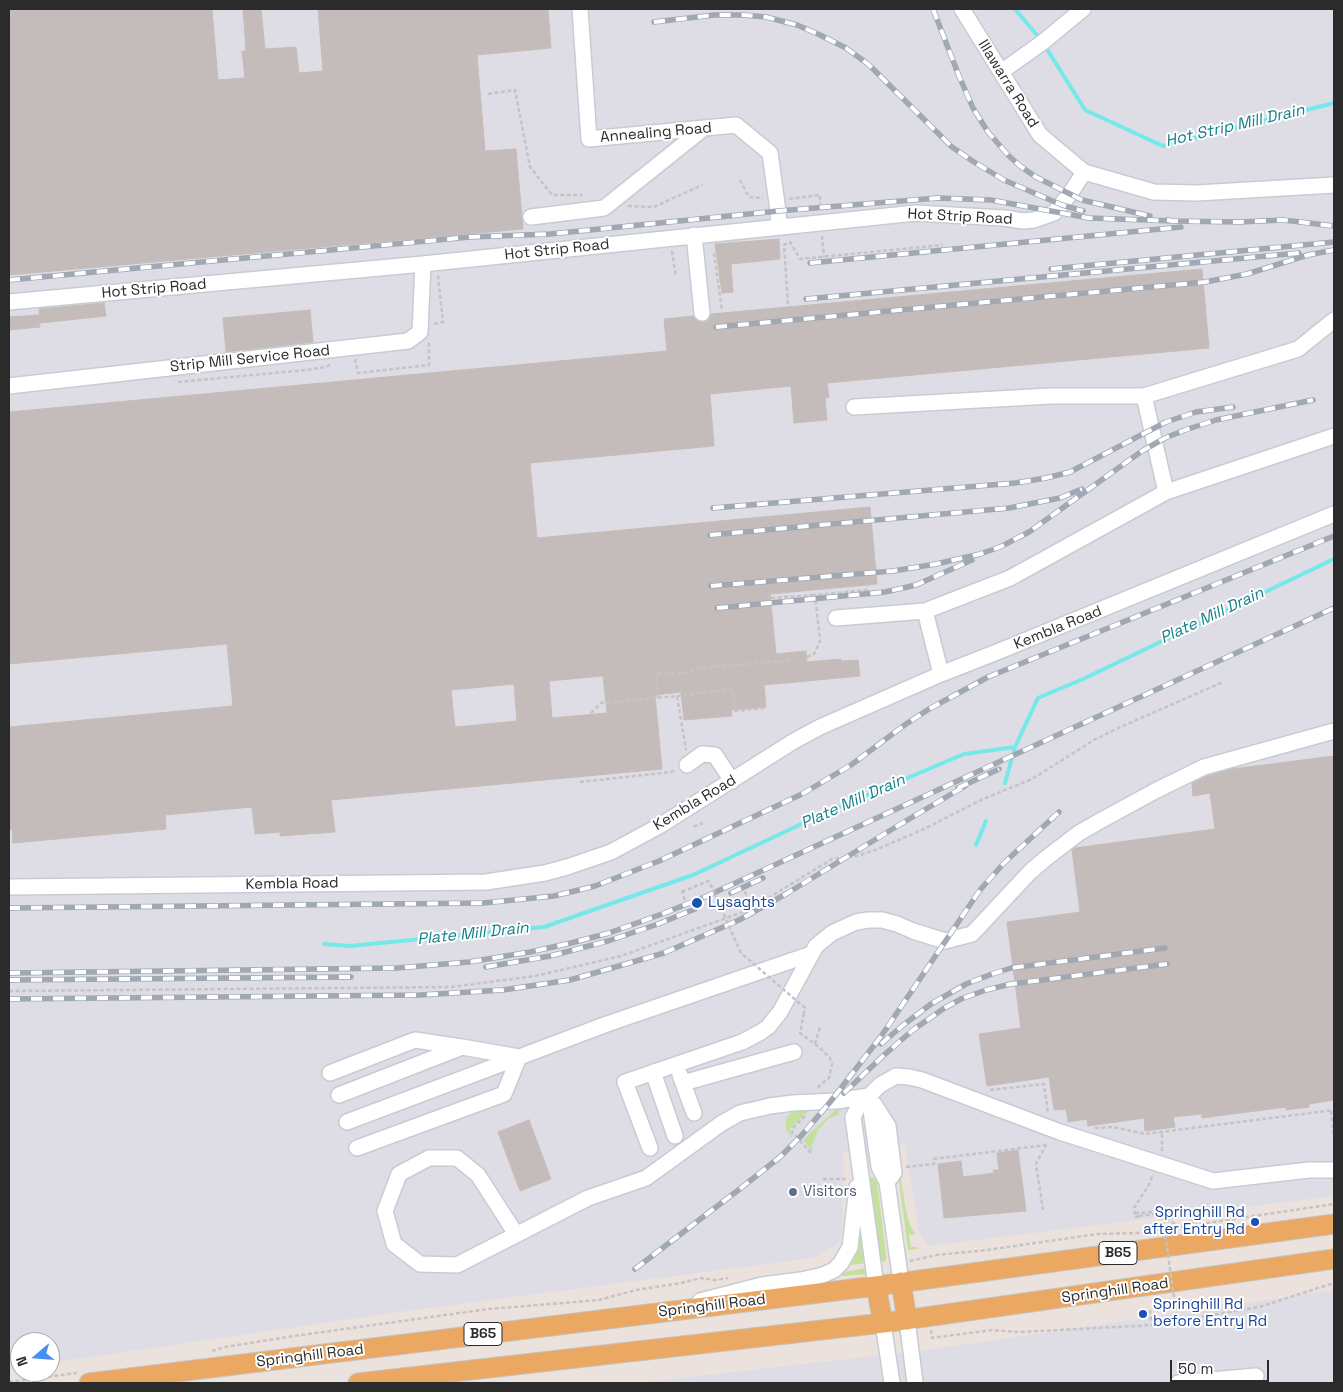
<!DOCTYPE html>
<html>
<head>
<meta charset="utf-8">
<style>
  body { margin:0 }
  #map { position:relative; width:1343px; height:1392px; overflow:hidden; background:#ece2dd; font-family:"Space Grotesk",sans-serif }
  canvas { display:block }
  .frame { position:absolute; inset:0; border:10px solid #2b2b2b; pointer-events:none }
  .north { position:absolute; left:10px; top:1332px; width:50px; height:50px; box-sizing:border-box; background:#fff; border:1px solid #aaa; border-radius:50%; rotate:252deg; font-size:14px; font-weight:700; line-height:20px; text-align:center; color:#2b2b2b }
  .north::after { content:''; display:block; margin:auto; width:18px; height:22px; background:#4491f2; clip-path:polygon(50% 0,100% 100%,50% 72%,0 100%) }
  .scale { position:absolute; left:1170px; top:1360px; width:99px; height:22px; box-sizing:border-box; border:2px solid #2b2b2b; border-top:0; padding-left:6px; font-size:15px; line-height:18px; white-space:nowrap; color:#2b2b2b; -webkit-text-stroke:4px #fff; paint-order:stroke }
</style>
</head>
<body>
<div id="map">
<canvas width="1343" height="1392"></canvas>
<div class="frame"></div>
<div class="north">N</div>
<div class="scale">50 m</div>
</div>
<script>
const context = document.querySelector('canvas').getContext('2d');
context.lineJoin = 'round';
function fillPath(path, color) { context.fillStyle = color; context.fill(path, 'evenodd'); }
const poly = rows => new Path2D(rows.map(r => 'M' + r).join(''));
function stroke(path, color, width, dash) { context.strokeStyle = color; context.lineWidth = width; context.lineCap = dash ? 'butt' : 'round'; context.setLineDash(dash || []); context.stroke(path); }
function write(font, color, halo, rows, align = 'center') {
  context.font = font + ' "Space Grotesk",sans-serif'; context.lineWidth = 4; context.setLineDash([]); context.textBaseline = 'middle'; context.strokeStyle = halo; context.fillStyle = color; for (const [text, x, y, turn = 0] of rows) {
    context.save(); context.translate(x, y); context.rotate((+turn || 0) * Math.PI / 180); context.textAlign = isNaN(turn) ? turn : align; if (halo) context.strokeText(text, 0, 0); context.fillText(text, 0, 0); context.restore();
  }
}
fillPath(poly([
  [9,9,1334,9,1334,1196,928,1246,922,1237,919,1230,905,1144,843,1152,844,1169,842,1233,837,1245,813,1258,391,1313,50,1363,50,1342,20,1342,20,1367,9,1369],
  [1334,1290,1334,1383,636,1383,927,1350]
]), '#dedde5');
fillPath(poly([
  [804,1109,810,1109,789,1130,792,1136,791,1137,786,1129,786,1118,791,1113],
  [838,1109,839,1111,839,1114,828,1119,818,1130,812,1145,812,1152,803,1140,833,1112],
  [898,1173,900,1173,906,1211,910,1225,915,1234,909,1235,911,1247,917,1247,918,1249,908,1250],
  [873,1177,877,1182,886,1253,886,1261,878,1262,867,1178],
  [860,1221,867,1263,851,1265,850,1263,859,1246],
  [867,1268,868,1274,841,1276,843,1272]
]), '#c5e09c');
stroke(poly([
  [1015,9,1041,40],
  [1045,46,1085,110,1163,146,1334,103],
  [1005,783,1015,747],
  [976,845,986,821],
  [324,944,350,946,544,927,693,875,825,813,964,754,1015,747,1038,698,1083,679,1334,559]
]), '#75e8e9', 4);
const building = poly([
  [9,9,212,9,218,80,245,78,242,51,246,51,243,9,261,9,265,49,296,47,299,73,323,71,318,9,548,9,551,48,477,55,485,151,516,149,523,229,9,275,9,9],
  [779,239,780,259,731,264,733,292,722,293,715,244,779,239],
  [1202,269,1209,348,827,383,829,397,825,398,827,420,794,423,791,386,710,394,714,446,530,463,537,538,870,507,877,584,770,594,776,654,806,651,807,662,841,659,841,661,858,660,860,676,764,685,766,707,731,710,732,716,684,720,681,692,655,695,662,769,331,800,335,832,280,836,280,832,255,834,252,807,165,815,166,829,13,843,12,829,9,830,9,727,233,706,227,644,9,664,9,412,667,351,664,319,693,316,698,321,702,322,708,320,711,314,1202,269],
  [603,676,607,713,552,718,549,681,603,676],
  [514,684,517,721,455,727,451,690,514,684],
  [104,303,106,316,40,323,39,309,104,303],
  [310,310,313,342,226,352,223,318,310,310],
  [39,315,40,327,9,330,9,317,39,315],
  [1334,756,1334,1100,1309,1104,1309,1107,1286,1110,1286,1107,1202,1118,1202,1114,1173,1117,1175,1127,1145,1131,1144,1118,1088,1126,1087,1119,1068,1122,1066,1109,1054,1110,1049,1077,987,1086,979,1034,1021,1028,1007,922,1080,912,1072,850,1075,848,1215,829,1210,793,1193,796,1192,783,1207,776,1232,769,1334,756],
  [529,1120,551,1179,520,1191,498,1132,529,1120],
  [1018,1150,1026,1211,944,1218,938,1164,961,1161,963,1177,994,1173,993,1170,999,1170,997,1153,1018,1150]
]);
fillPath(building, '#c4bcba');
stroke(building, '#c7bdb7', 1);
const minor = poly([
  [580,9,589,139,736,125,770,153,778,211,779,227],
  [962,9,1040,135,1084,172,1154,192,1197,193,1334,185],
  [1001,72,1043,42,1083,9],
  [531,217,604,208,704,128],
  [694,235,702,313],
  [9,302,423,264,916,213,1004,218,1023,221,1034,220,1054,213,1070,194,1084,172],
  [9,386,408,341,420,332,423,264],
  [1144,396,1298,349,1334,320],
  [854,407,1050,396,1144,396,1166,492],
  [925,611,1010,578,1166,492,1334,436],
  [836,618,925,611,941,674],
  [687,765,702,754,715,755,732,781],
  [9,887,486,882,545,873,567,867,611,852,661,825,794,741,820,727,941,674,1002,650,1334,514],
  [653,1072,675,1136],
  [330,1073,415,1040,461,1047],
  [680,1075,694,1113],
  [683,1083,794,1052],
  [339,1095,462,1047,519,1057,504,1094,357,1148],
  [869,1096,879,1167,887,1182,901,1282],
  [874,1104,888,1126,894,1173,887,1182],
  [347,1122,607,1024,811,954],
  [650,1148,625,1082,742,1042,761,1032,768,1027,780,1012,816,946,832,933,856,922,868,920,882,920,897,924,913,931,945,941,972,934,1030,872,1045,859,1079,833,1100,821,1155,791,1204,767,1334,731],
  [516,1234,478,1175,457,1158,429,1158,399,1174,385,1211,394,1244,420,1264,457,1265,588,1198,646,1178,722,1123,740,1113,770,1106,793,1103,836,1101,869,1096],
  [876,1286,853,1117,858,1107,880,1085,896,1076,909,1077,922,1080,1060,1132,1213,1181,1309,1170,1334,1170],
  [700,1301,762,1285,801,1280,823,1275,834,1270,841,1263,850,1247,857,1187],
  [907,1320,915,1383],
  [883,1323,892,1383],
  [1178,1383,1256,1376]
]);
const major = poly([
  [901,1282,907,1320],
  [876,1286,883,1323],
  [89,1383,876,1286,1334,1224],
  [358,1383,883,1323,1334,1259]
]);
stroke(minor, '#c6ccd4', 18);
stroke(major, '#c4c4c4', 21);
stroke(poly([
  [488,94,515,90,530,167,552,195,582,195],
  [740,180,749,197,763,198],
  [789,199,820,195,820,210],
  [628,206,654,207,702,185],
  [822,236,824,257],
  [672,251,676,277],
  [714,253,722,310],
  [788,304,784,245,790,242,800,259,943,245],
  [434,324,443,322,438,275],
  [355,359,358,373,429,365,429,342],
  [178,382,306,370,326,367,331,364],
  [771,598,815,595],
  [807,657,814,654,820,641,815,595,867,590,867,586],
  [677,696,733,689,735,711,764,708],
  [658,698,656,674,686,673,701,668,795,660],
  [591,713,601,703,677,696,686,750],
  [580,782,671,772,675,770],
  [694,827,695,826,703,823],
  [9,850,10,850],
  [682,890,685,901],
  [682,892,706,882],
  [722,910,748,899,744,890],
  [9,991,451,987,535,976,621,956,740,913,765,900,832,859,857,856,878,849,926,828,981,800,1032,779,1094,740,1116,729,1223,682],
  [804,1013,800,1033,819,1047,830,1058,832,1064,829,1078,817,1088],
  [815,1044,820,1027],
  [990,1090,1044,1084,1048,1113],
  [1331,1111,1334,1138],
  [805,1116,792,1129,792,1132,812,1154],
  [1095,1128,1113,1127,1145,1134,1334,1110],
  [1162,1151,1162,1132],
  [906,1167,934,1164,934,1159,1046,1145],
  [823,1179,846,1179],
  [1043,1210,1036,1164,1047,1143],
  [1135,1213,1153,1212,1179,1226],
  [1189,1215,1191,1215,1193,1225],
  [1139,1216,1135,1217,1134,1208,1150,1183,1153,1174],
  [910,1261,937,1255,987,1250,1097,1234,1140,1233,1334,1204],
  [1150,1310,1151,1322,1177,1318],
  [931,1330,932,1338,992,1330,1020,1332,1155,1325,1259,1307,1334,1283],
  [212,1351,225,1347,294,1336,489,1309,599,1300,636,1290,681,1283,701,1278,715,1280,728,1278],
  [9,1382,77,1373]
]), '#c4c4c4', 2.5, [4, 2.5]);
stroke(minor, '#fff', 15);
stroke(major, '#eba863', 19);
const rail = poly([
  [933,9,959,76,973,108,988,132,1008,155,1020,166,1036,177,1082,200,1150,216],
  [654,22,714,15,743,15,766,17,797,25,818,34,846,48,868,64,952,147,974,162,1004,180,1062,205,1083,211],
  [1167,220,1174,221,1239,222,1283,220,1334,226],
  [810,263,1181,227],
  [1051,269,1334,242],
  [9,280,470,237,550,234,778,211,938,198,991,200,1089,218,1174,221],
  [806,299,1299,253],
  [716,327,1205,282,1247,274,1308,255,1334,250],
  [713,508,1015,483,1046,478,1070,472,1166,422,1196,412,1233,407],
  [710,535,1009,508,1060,498,1082,489],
  [711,586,893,571,936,564,980,554,1000,547,1029,532,1142,451,1165,438,1185,430,1216,420,1313,400],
  [717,608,885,592,916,585,972,560],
  [958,788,999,769],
  [731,893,763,878],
  [9,908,483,903,554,896,595,886,659,861,802,794,851,765,906,724,929,709,988,677,1334,536],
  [486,967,550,956,608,941,658,924,695,909],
  [9,973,397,968,469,962,530,952,571,943,609,933,662,914,707,896,1334,608],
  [9,980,351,977],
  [9,999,420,995,503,990,570,980,664,953,739,920,786,894,904,822,965,786],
  [881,1044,902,1026,931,1004,966,984,992,974,1011,968,1165,948],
  [844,1093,884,1055,913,1030,943,1009,961,999,986,990,1011,984,1167,964],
  [635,1269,741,1188,780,1157,801,1136,831,1101,882,1035,980,890,1004,863,1059,812]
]);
stroke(rail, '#a0a8b4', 5.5);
stroke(rail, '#fff', 4, [11]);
stroke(poly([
  [706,882,709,881,741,953,805,1008,804,1013],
  [1139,1216,1162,1213,1177,1318],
  [1163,1219,1189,1215]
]), '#c4c4c4', 2.5, [4, 2.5]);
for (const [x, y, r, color] of [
  [697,903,6,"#1a4fb4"],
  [793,1192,5,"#5c6f8a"],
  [1255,1222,5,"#1a4fb4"],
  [1143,1314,5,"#1a4fb4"]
]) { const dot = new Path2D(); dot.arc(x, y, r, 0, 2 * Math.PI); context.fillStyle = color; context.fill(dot); stroke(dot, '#fff', 2); }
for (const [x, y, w] of [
  [1118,1253,38],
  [483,1334,38]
]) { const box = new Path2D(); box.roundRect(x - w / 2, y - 11.5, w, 23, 4); context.fillStyle = '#fff'; context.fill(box); stroke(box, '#2b2b2b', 1); }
write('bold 14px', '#2b2b2b', null, [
  ["B65",1118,1253],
  ["B65",483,1334]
]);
write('15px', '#2b2b2b', '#fff', [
  ["Illawarra Road",1008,84,58],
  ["Annealing Road",656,133,-5],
  ["Hot Strip Road",960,217,3],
  ["Hot Strip Road",557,250,-6],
  ["Hot Strip Road",154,289,-5],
  ["Strip Mill Service Road",250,359,-6],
  ["Kembla Road",1058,628,-22],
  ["Kembla Road",695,803,-31],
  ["Kembla Road",292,884,-1],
  ["Springhill Road",1115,1291,-8],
  ["Springhill Road",712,1306,-7],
  ["Springhill Road",310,1356,-7]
]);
write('15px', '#164399', '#fff', [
  ["Lysaghts",708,903],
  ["Springhill Rd",1245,1213,"right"],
  ["after Entry Rd",1245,1230,"right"],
  ["Springhill Rd",1153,1305],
  ["before Entry Rd",1153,1322]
], 'left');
write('15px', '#4e5e75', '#fff', [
  ["Visitors",803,1192]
], 'left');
write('italic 16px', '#137f89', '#fff', [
  ["Hot Strip Mill Drain",1235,126,-13],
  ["Plate Mill Drain",1212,616,-25],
  ["Plate Mill Drain",853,802,-24],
  ["Plate Mill Drain",473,934,-6]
]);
</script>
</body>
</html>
